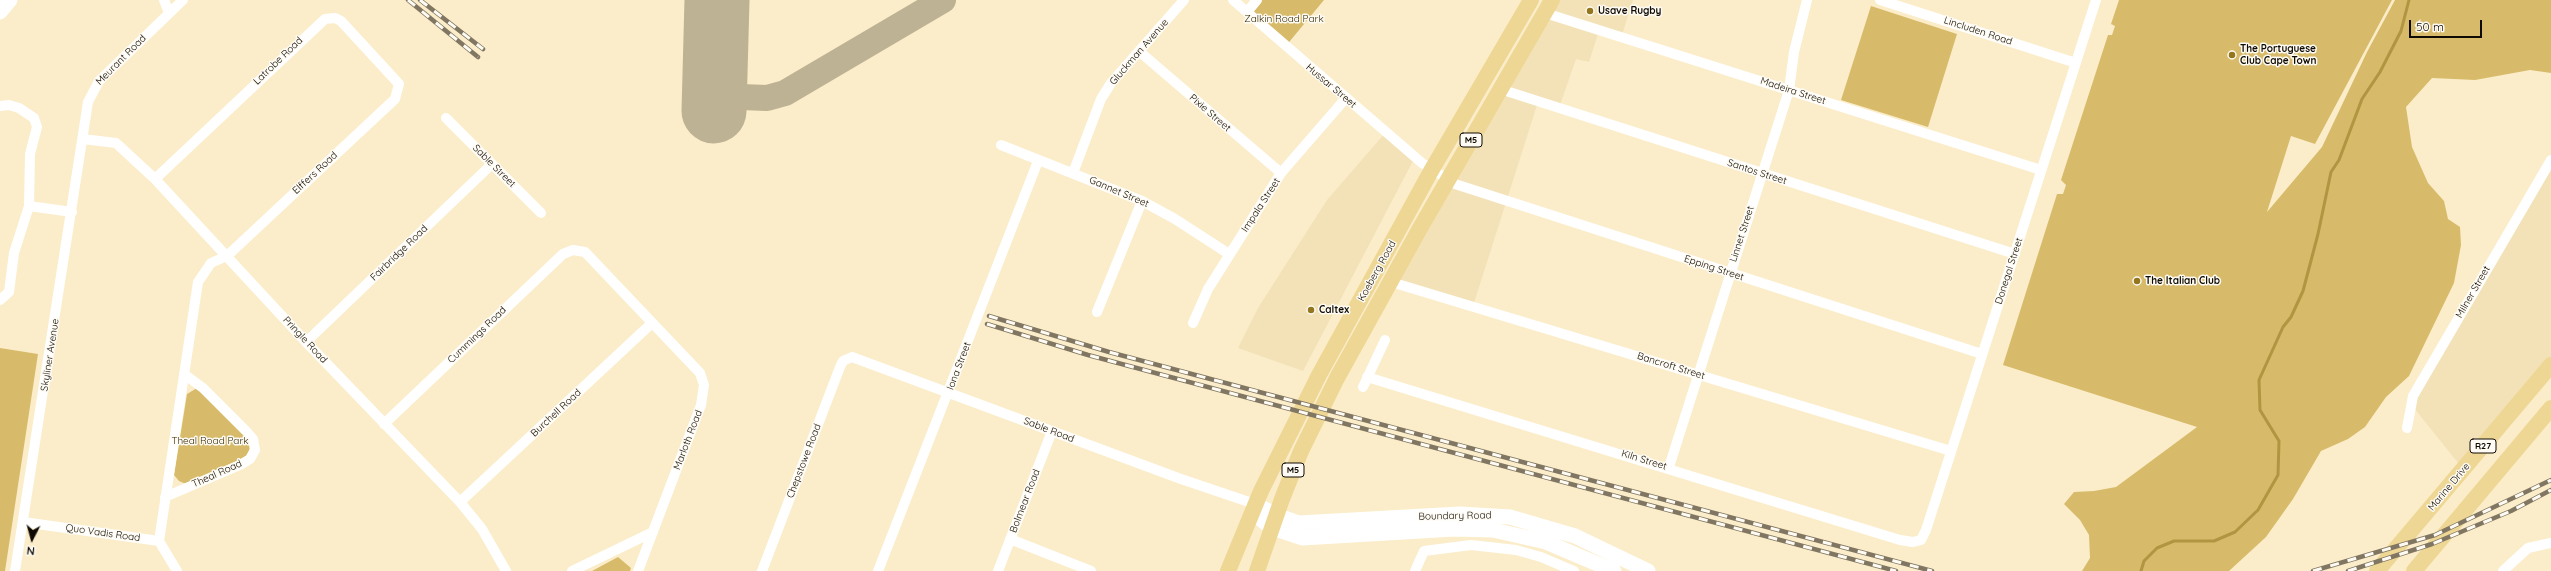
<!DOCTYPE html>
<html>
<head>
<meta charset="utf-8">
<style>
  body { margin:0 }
  #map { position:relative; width:2551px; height:571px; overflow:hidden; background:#fbedc9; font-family:Quicksand,sans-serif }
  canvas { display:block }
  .north { position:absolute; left:12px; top:519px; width:40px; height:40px; -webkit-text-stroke:3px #fefbf4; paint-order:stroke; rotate:186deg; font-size:11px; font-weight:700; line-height:16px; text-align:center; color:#100b02 }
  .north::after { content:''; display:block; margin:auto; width:14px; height:18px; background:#100b02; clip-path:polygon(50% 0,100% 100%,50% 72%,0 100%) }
  .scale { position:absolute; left:2409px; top:20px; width:73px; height:18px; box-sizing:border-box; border:2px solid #100b02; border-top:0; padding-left:5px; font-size:12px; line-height:14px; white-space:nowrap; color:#100b02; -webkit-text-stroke:3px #fefbf4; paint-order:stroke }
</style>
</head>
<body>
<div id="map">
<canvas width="2551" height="571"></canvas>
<div class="north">N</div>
<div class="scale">50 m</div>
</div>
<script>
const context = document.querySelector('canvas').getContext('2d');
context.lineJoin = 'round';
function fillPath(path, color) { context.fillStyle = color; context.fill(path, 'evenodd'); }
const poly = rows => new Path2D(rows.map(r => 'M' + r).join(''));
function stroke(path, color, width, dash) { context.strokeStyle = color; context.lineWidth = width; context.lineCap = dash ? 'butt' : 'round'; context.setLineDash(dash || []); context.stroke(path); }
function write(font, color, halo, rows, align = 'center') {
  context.font = font + ' Quicksand,sans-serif'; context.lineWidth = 3; context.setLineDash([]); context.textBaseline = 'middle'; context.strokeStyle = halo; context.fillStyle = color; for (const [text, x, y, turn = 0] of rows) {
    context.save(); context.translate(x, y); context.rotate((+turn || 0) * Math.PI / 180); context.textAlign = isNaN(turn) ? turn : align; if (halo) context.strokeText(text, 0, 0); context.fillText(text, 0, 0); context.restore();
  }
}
fillPath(poly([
  [1552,0,1633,0,1621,38,1599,31,1589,62,1576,59,1559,108,1538,102,1473,306,1391,282],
  [1386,132,1415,157,1303,371,1238,348,1258,308,1327,200],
  [2551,156,2551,365,2463,469,2410,403]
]), '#f3e2b7');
fillPath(poly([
  [1257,0,1324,0,1285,47,1247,11],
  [2119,0,2392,0,2315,144,2291,136,2267,212,2322,147,2367,52,2395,0,2551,0,2551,73,2530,70,2475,80,2432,78,2406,107,2412,147,2428,183,2444,201,2448,219,2460,227,2461,245,2454,283,2409,376,2386,397,2365,427,2348,439,2321,451,2293,499,2266,537,2229,571,2082,571,2090,558,2089,535,2080,520,2064,504,2074,492,2094,491,2116,487,2197,427,2003,365,2057,194,2063,194,2066,185,2061,180,2108,35,2112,35,2115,26,2111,24],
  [1871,6,1957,34,1928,127,1841,100],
  [0,348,38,354,5,571,0,571],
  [197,388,252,443,247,456,186,484,179,481,174,475,187,394],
  [618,557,631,568,630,571,592,571]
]), '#d8bb6a');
stroke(poly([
  [2141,571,2144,561,2157,548,2174,541,2214,541,2235,532,2258,510,2278,475,2279,441,2260,410,2259,380,2283,327,2291,317,2303,291,2318,234,2331,172,2339,160,2362,99,2380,72,2401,31,2409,0]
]), '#b29543', 3);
stroke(poly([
  [715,96,767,98,785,93,943,0]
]), '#beb295', 26);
stroke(poly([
  [714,111,717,0]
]), '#beb295', 65);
stroke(poly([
  [164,0,169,13],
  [1233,0,1422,163,1455,184,1982,354],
  [1880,0,2076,63],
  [1247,12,1257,0],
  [1545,13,2041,170],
  [1140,52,1281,173],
  [1500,89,2015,254],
  [0,106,9,105,19,108,34,118,37,127,30,154,29,206,14,253,9,292,0,300],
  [446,118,541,213],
  [83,139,116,143,155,179,306,342,460,502,482,529,506,571],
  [1001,145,1142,201,1175,219,1229,254],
  [1073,173,1101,99,1111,83,1184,0],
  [155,179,325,19,335,18,341,21,399,84,395,99,227,256,211,263,198,282,159,541,177,571],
  [29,206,72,212],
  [1391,282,1951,451],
  [1097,312,1142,201],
  [1193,323,1208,289,1281,173,1346,98],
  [306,342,492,164],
  [1367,377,1900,540,1913,542,1921,540,1926,530,2096,0],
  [1363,387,1385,340],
  [384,424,563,254,573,250,585,252,700,373,704,385,701,405,638,571],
  [2407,428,2413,396,2551,160],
  [1669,467,1789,90,1794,52,1807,0],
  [165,497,240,465,250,459,255,450,253,439,246,431,203,388,184,374],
  [460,502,652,323],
  [23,522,159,541],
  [1010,539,1091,571],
  [15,571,88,102,99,81,183,0],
  [572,571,653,532],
  [762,571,840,367,843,361,852,357,1181,479,1255,504],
  [878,571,1038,161],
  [998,571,1052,431],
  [1415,571,1424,551,1471,545,1516,550,1541,557,1574,571],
  [2503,571,2528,548,2551,543]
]), '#fff', 10);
stroke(poly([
  [0,12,10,0],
  [1255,504,1276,515,1299,523,1460,514,1510,517,1575,536,1648,571],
  [1253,513,1272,528,1302,538,1454,529,1493,530,1546,542,1614,571]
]), '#fff', 15);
stroke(poly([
  [1228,571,1261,491,1319,375,1431,171,1531,0],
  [1257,571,1282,499,1301,451,1337,378,1419,230,1552,0],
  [2377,571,2551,365],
  [2414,571,2551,408]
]), '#eed794', 16);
const rail = poly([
  [408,0,478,57],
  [420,0,483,49],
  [989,316,1109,352,1932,571],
  [987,324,1088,355,1896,571],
  [2313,571,2435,535,2551,480],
  [2348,571,2432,544,2511,511,2551,490]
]);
stroke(rail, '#807661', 4.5);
stroke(rail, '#fefbf4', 3, [9]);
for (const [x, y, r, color] of [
  [1590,11,4,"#93761d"],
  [2232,55,4,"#93761d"],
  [2137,281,4,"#93761d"],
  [1311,310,4,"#93761d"]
]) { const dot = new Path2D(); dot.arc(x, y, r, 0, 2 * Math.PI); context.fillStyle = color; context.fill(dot); stroke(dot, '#fefbf4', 1.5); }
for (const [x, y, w] of [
  [1471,140,22],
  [2483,446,26],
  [1293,470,22]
]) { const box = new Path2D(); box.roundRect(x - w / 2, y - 7, w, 14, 3); context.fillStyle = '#fefbf4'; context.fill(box); stroke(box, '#100b02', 1); }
write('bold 9px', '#100b02', null, [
  ["M5",1471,140],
  ["R27",2483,446],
  ["M5",1293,470]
]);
write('bold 10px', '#100b02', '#fefbf4', [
  ["Usave Rugby",1598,11],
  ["The Portuguese",2240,49],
  ["Club Cape Town",2240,61],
  ["The Italian Club",2145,281],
  ["Caltex",1319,310]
], 'left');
write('10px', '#362a05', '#fefbf4', [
  ["Zalkin Road Park",1284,19],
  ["Theal Road Park",210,441]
]);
write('10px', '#100b02', '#fefbf4', [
  ["Lincluden Road",1978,31,18],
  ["Gluckman Avenue",1139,52,-49],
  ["Meurant Road",121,60,-45],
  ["Latrobe Road",278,61,-44],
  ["Hussar Street",1331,86,40],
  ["Madeira Street",1793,91,18],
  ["Pixie Street",1210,113,41],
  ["Sable Street",494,166,45],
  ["Santos Street",1757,172,18],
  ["Elffers Road",315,173,-43],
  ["Gannet Street",1119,192,23],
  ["Impala Street",1261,205,-57],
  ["Linnet Street",1742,234,-72],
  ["Fairbridge Road",399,253,-44],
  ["Epping Street",1714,268,18],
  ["Koeberg Road",1377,271,-61],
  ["Donegal Street",2009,271,-72],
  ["Milner Street",2473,292,-60],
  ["Cummings Road",477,335,-44],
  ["Pringle Road",305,340,47],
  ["Skyliner Avenue",50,355,-81],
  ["Iona Street",959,366,-69],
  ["Bancroft Street",1671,366,17],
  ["Burchell Road",556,413,-43],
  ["Sable Road",1049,430,21],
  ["Marloth Road",688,440,-69],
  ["Kiln Street",1644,460,17],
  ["Chepstowe Road",804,461,-69],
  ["Theal Road",217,474,-24],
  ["Marine Drive",2449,487,-50],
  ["Bolmear Road",1025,501,-69],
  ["Boundary Road",1455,516,-1],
  ["Quo Vadis Road",103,533,8]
]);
</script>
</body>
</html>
